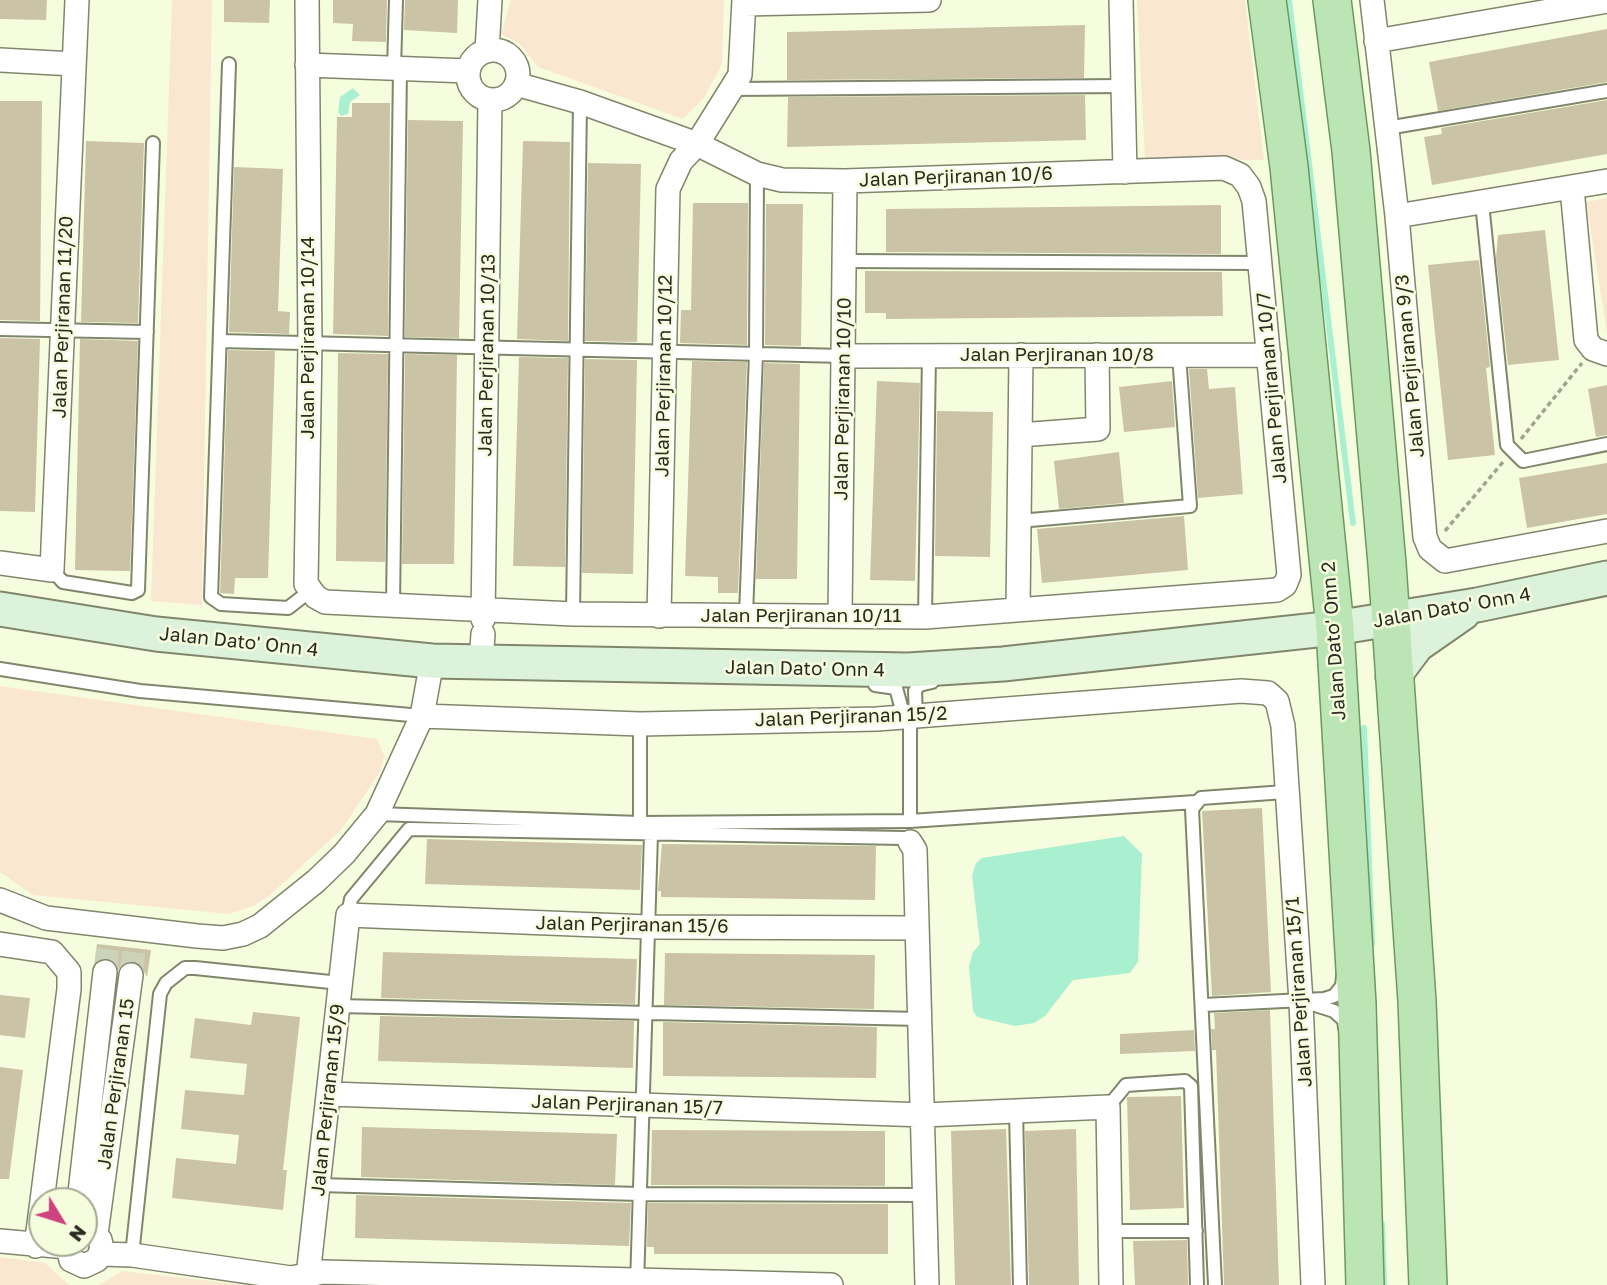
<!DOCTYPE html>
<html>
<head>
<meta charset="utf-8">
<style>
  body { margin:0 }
  #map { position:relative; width:1607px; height:1285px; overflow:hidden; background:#f6fdde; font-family:"Golos Text",sans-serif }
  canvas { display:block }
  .north { position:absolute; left:28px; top:1187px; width:70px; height:70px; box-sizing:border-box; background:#f6fdde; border:2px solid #a4a992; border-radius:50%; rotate:128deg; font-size:19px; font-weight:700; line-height:28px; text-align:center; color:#2a2c21 }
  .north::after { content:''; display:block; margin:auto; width:24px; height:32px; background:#cc437e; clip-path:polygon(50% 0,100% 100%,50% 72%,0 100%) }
</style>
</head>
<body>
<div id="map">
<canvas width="1607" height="1285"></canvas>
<div class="north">N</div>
</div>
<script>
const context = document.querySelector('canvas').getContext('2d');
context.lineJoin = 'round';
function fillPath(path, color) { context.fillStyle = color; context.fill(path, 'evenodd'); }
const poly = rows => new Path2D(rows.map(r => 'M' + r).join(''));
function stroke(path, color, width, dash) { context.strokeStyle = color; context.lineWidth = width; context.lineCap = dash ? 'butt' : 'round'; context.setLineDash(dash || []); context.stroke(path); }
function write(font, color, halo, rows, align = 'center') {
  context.font = font + ' "Golos Text",sans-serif'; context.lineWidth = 5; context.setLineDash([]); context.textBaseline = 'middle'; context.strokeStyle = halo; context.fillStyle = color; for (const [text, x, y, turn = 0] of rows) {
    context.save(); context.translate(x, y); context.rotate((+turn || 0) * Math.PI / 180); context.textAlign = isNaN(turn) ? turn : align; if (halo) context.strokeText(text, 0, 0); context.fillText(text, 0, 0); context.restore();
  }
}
fillPath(poly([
  [172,0,212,0,202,605,151,601],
  [511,0,724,0,722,64,704,98,683,119,538,67,520,44,501,34],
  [1137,0,1245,0,1264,160,1145,159],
  [1607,198,1607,332,1586,202],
  [0,686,377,739,384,756,380,772,341,830,269,896,253,906,229,914,33,895,0,872],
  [0,1257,45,1263,69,1285,0,1285],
  [122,1271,246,1285,99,1285]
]), '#fae7d2');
fillPath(poly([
  [353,88,360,95,350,102,348,114,341,116,338,112,340,97],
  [1124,836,1142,854,1138,962,1130,973,1073,980,1045,1016,1034,1023,1015,1026,977,1017,973,1011,969,966,973,952,980,944,972,876,976,863,982,858]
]), '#a9f0d0');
stroke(poly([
  [1289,0,1353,523],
  [1364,728,1372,944],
  [1382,1224,1384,1285]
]), '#a9f0d0', 6);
fillPath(poly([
  [0,0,47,0,46,20,0,19],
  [224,0,270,0,269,23,224,22],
  [333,0,387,0,386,42,352,41,353,24,333,23],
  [405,0,458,0,457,33,404,30],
  [1085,25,1084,78,787,80,787,32],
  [1607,29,1607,82,1438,111,1429,62],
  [1085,95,1086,140,787,147,788,97],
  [1607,100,1607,154,1432,185,1424,137,1442,134,1441,128],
  [0,101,42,101,40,321,0,320],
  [352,103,390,103,388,336,333,334,337,117,352,117],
  [408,120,463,121,459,338,405,337],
  [86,141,144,143,138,323,81,322],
  [523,141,570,142,568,341,517,339],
  [588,163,641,164,637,342,585,341],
  [234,167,283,169,278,311,290,312,289,334,229,332],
  [693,203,748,203,747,345,680,343,681,310,691,310],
  [766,204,803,204,801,346,765,345],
  [1221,205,1221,254,886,252,886,209],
  [1545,230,1559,360,1508,365,1496,258,1498,235],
  [1479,260,1490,367,1486,368,1495,455,1448,460,1428,265],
  [865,271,1222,272,1223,316,886,319,886,313,865,313],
  [0,338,40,339,35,512,0,511],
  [80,339,138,341,130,571,75,570],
  [228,350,275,351,268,578,235,578,234,594,220,593],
  [338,353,388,354,385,562,336,561],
  [405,354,457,355,454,564,402,564],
  [519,357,568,358,565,567,513,566],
  [585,359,637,360,633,574,582,573],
  [692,361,747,362,738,593,718,593,718,577,685,576],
  [764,363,800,364,797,579,756,579],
  [1189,369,1207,369,1209,389,1235,387,1243,494,1198,498],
  [877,381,920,383,915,581,870,580],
  [1172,381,1175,427,1124,432,1119,387],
  [1607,385,1607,435,1596,437,1588,389],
  [937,411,993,412,990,557,935,556],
  [1119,452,1124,503,1059,509,1054,461],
  [1607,463,1607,514,1527,528,1519,478],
  [1184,516,1188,570,1042,583,1037,529],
  [1262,808,1271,992,1212,996,1202,811],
  [427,839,642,845,640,890,425,884],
  [662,844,876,846,875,900,661,897,661,891,658,891],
  [97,944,151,950,147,977,140,964,134,961,125,962,118,970,114,961,107,958,95,962],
  [383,952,637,959,635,1004,381,998],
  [665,953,875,955,874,1009,664,1005],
  [0,995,30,998,25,1038,0,1035],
  [1270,1010,1279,1285,1224,1285,1216,1050,1212,1050,1211,1029,1215,1029,1214,1013],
  [253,1012,300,1017,283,1170,287,1170,283,1210,172,1198,176,1158,236,1164,239,1135,181,1129,185,1090,244,1095,247,1064,190,1058,195,1018,251,1025],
  [380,1016,634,1021,633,1068,378,1061],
  [663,1022,877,1027,876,1078,663,1076],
  [1194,1030,1195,1051,1120,1054,1120,1034],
  [0,1067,23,1070,9,1179,0,1179],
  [1181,1096,1184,1208,1130,1210,1127,1097],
  [362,1127,617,1134,615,1185,361,1177],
  [1006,1129,1011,1285,955,1285,951,1131],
  [1076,1129,1079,1285,1029,1285,1025,1131],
  [652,1130,885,1131,885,1186,651,1185],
  [356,1195,631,1203,629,1246,355,1238],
  [648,1203,888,1204,888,1254,654,1254,654,1247,647,1247],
  [1187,1240,1188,1285,1135,1285,1133,1241]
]), '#cbc3a6');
stroke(poly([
  [105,972,108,945],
  [131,975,134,948]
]), '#cdd3b8', 23, [23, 11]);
const lane = poly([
  [229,64,211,597,221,604,288,608,310,591],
  [394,69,396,0],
  [732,89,1124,86],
  [1387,128,1607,91],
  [1482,203,1507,445,1523,461,1607,444],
  [845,261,1260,263],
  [0,329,147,332],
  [220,341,844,356],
  [1019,521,1190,506,1179,355],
  [52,570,63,582,132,593,138,590,153,143],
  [393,605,400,69],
  [573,614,580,102],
  [746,615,756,354,757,174],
  [925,617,929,354],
  [0,669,140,691,422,716],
  [875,685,896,688,904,717],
  [910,716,910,821],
  [916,716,915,691,919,685,932,682],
  [377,814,640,823,910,821,1195,802],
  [640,823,640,724],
  [348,915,351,899,409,829,903,838,910,842],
  [1312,1004,1334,1011,1344,1020,1345,1028],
  [1203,1005,1324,999,1334,996,1342,986,1343,976],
  [338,1006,920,1019],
  [1108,1107,1126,1085,1185,1081,1191,1086,1197,1285],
  [1016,1111,1020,1285],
  [319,1185,639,1194,925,1195],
  [1110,1231,1196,1231],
  [132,1255,160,994,166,983,185,968,195,968,340,983],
  [637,1285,651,834],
  [1215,1285,1192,809,1201,798,1285,792]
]);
const street = poly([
  [307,0,310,344,306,584,316,597,325,602,573,614,925,617,1277,590,1285,585,1289,575,1254,201,1249,187,1240,175,1224,168,845,181,782,180,757,174,697,144,580,102,516,84],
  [1121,0,1125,172],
  [1372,0,1397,216,1425,537,1430,549,1445,561,1607,531],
  [744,4,929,0],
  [1376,41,1607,1],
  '468 75a25 25 0 1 1 50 0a25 25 0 1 1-50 0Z',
  [487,51,490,0],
  [0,60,74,64],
  [307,65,468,71],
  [1572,188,1586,340,1593,349,1607,354],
  [1397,216,1607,181],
  [844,356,1269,355],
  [1020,435,1098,429,1097,355],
  [0,563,52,570,77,0],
  [1018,609,1021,355],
  [659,616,668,189,681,161,697,144,740,75,744,0],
  [840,616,845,181],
  [483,619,490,100],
  [481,662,483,634],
  [422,716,640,724,877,719,1241,691,1268,693,1277,701,1283,726,1301,1002,1313,1285],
  [910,842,915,850,927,1285],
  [0,900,46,918,197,936,223,938,243,934,260,926,316,881,344,854,377,814,422,716,432,661],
  [0,944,52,952,69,972,69,989,42,1201],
  [330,1094,924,1115,1108,1107,1111,1285],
  [79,1201,105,972],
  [96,1234,131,975],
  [0,1241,67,1247],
  [67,1243,71,1260,84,1266,97,1260,102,1249,100,1240],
  [36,1246,42,1201],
  [101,1254,132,1255,291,1278,323,1272,831,1285],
  [307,1285,348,915,648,927,916,928]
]);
const secondary = poly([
  [0,609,156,634,432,661,908,670,1003,664,1335,628,1477,605,1607,578],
  [1393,677,1417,645,1463,613]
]);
const primary = poly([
  [1267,0,1289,167,1335,628,1357,1004,1365,1285],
  [1332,0,1351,151,1387,564,1417,1001,1428,1285]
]);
stroke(lane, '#80866b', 16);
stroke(street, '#80866b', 26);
stroke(secondary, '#80866b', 37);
stroke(primary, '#6c9961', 40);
stroke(poly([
  [1521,439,1582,363],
  [1445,531,1503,462]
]), '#a0a48e', 3.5, [5, 3.5]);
stroke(lane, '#fff', 12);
stroke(street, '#fff', 23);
stroke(secondary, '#ddf2da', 33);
stroke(primary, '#bce5b5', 37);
write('19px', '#2a2c21', '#f6fdde', [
  ["Jalan Perjiranan 10/6",956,177,-2],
  ["Jalan Perjiranan 11/20",63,317,-88],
  ["Jalan Perjiranan 10/14",308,338,-90],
  ["Jalan Perjiranan 10/13",487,355,-89],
  ["Jalan Perjiranan 10/8",1057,355],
  ["Jalan Perjiranan 9/3",1410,366,-95],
  ["Jalan Perjiranan 10/12",664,376,-89],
  ["Jalan Perjiranan 10/7",1272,388,-95],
  ["Jalan Perjiranan 10/10",843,399,-89],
  ["Jalan Dato' Onn 4",1452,608,-10],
  ["Jalan Perjiranan 10/11",801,616],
  ["Jalan Dato' Onn 2",1334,641,-94],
  ["Jalan Dato' Onn 4",239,642,6],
  ["Jalan Dato' Onn 4",805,669,1],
  ["Jalan Perjiranan 15/2",851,717,-2],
  ["Jalan Perjiranan 15/6",632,925,1],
  ["Jalan Perjiranan 15/1",1299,992,-94],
  ["Jalan Perjiranan 15",116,1084,-82],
  ["Jalan Perjiranan 15/9",328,1100,-84],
  ["Jalan Perjiranan 15/7",627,1105,2]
]);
</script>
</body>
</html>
